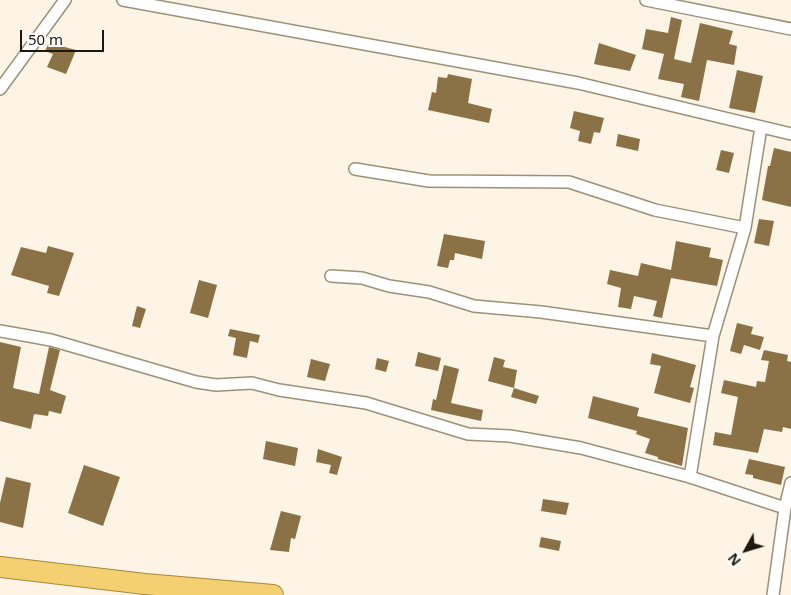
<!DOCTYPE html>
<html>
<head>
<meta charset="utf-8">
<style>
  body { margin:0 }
  #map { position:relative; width:791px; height:595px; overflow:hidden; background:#fdf4e5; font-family:"Noto Sans",sans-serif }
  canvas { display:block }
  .north { position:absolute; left:721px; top:525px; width:50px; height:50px; -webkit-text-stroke:4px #fff; paint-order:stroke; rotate:231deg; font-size:14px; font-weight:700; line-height:20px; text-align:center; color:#1d180f }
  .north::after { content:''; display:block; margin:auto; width:18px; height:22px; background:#1d180f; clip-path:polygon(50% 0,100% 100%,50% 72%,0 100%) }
  .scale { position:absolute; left:20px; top:30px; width:84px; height:22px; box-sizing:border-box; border:2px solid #1d180f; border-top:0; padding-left:6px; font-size:15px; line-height:18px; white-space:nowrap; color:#1d180f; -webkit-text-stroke:4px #fff; paint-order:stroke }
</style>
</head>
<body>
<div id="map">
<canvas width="791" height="595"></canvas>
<div class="north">N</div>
<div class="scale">50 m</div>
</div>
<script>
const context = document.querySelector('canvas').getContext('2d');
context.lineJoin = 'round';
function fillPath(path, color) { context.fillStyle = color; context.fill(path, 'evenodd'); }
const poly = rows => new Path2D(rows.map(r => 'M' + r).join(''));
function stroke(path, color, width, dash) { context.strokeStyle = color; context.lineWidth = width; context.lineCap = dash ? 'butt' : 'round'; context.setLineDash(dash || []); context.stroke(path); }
fillPath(poly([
  [671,17,682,20,674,59,691,63,700,23,733,31,729,44,737,46,734,65,707,60,699,101,681,97,684,84,658,79,664,54,642,49,646,29,668,33],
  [49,43,76,50,66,74,47,67,53,54,45,51],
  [599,43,636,55,630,71,594,64],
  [737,70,763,76,755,113,729,108],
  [448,74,472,79,468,103,492,109,489,123,428,110,432,92,436,93,438,77,447,78],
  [574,111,604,118,600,133,594,132,591,144,578,141,580,131,570,128],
  [618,134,640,139,638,151,616,146],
  [774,148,791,152,791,207,762,200,768,166,770,166],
  [721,150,734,153,729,173,716,170],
  [759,219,774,221,769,246,754,243],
  [444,234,485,241,482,259,455,253,454,260,450,260,448,268,437,266],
  [676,241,711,248,709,257,723,260,717,286,671,278,662,318,653,316,657,301,634,296,631,309,618,307,621,288,607,284,610,270,638,276,641,263,671,270],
  [48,246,74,253,59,296,47,293,49,286,11,275,21,247,46,253],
  [199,280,217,285,208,318,190,313],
  [137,306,146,309,140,328,132,326],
  [737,323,753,327,751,334,764,337,760,350,744,345,741,354,730,351],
  [230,329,260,335,258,343,250,341,247,358,233,355,236,338,228,336],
  [0,342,21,347,13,388,39,394,49,347,60,350,50,390,66,396,61,414,49,411,48,416,34,414,31,429,0,421],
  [764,350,788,355,787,361,791,362,791,429,783,427,782,432,764,429,758,453,713,445,715,432,731,435,738,397,721,393,724,380,756,387,757,381,765,382,769,361,761,360],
  [418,352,441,358,438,371,415,366],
  [652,353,696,365,690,387,694,388,690,403,654,393,661,366,650,364],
  [494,357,505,360,503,367,517,370,514,388,488,381],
  [377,358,389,361,386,372,375,369],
  [311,359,330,364,325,381,307,377],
  [444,365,459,369,451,403,483,410,481,421,431,410,433,399,436,400],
  [514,388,539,396,536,404,511,397],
  [593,396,639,408,637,416,688,428,682,466,658,459,658,457,645,453,650,439,636,434,637,431,588,418],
  [266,441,298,448,295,466,263,459],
  [318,449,342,457,337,475,329,473,331,465,316,462],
  [749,459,785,467,781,485,753,478,753,475,745,474],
  [84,465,120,477,103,526,68,513],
  [6,477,31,483,23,528,0,522,0,503],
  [543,499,569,503,566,515,541,511],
  [281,511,301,516,295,539,291,538,289,552,270,550],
  [541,537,561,541,559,551,539,547]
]), '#8b7246');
const minor = poly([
  [123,0,578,83,791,134],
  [646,0,791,29],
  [0,89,65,0],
  [355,169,429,181,569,182,655,210,745,228],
  [331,276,362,278,389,286,429,292,474,306,541,312,713,336],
  [0,331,51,340,196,382,216,385,252,383,279,390,366,403,468,434,510,436,581,448,690,477,785,508],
  [690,477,713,336,745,228,761,127],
  [773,595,785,508,791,483]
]);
const trunk = poly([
  [0,567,145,584,273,595]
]);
stroke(minor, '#9d9079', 14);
stroke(trunk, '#a78839', 22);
stroke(minor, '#fff', 11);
stroke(trunk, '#f4d073', 20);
</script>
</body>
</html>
